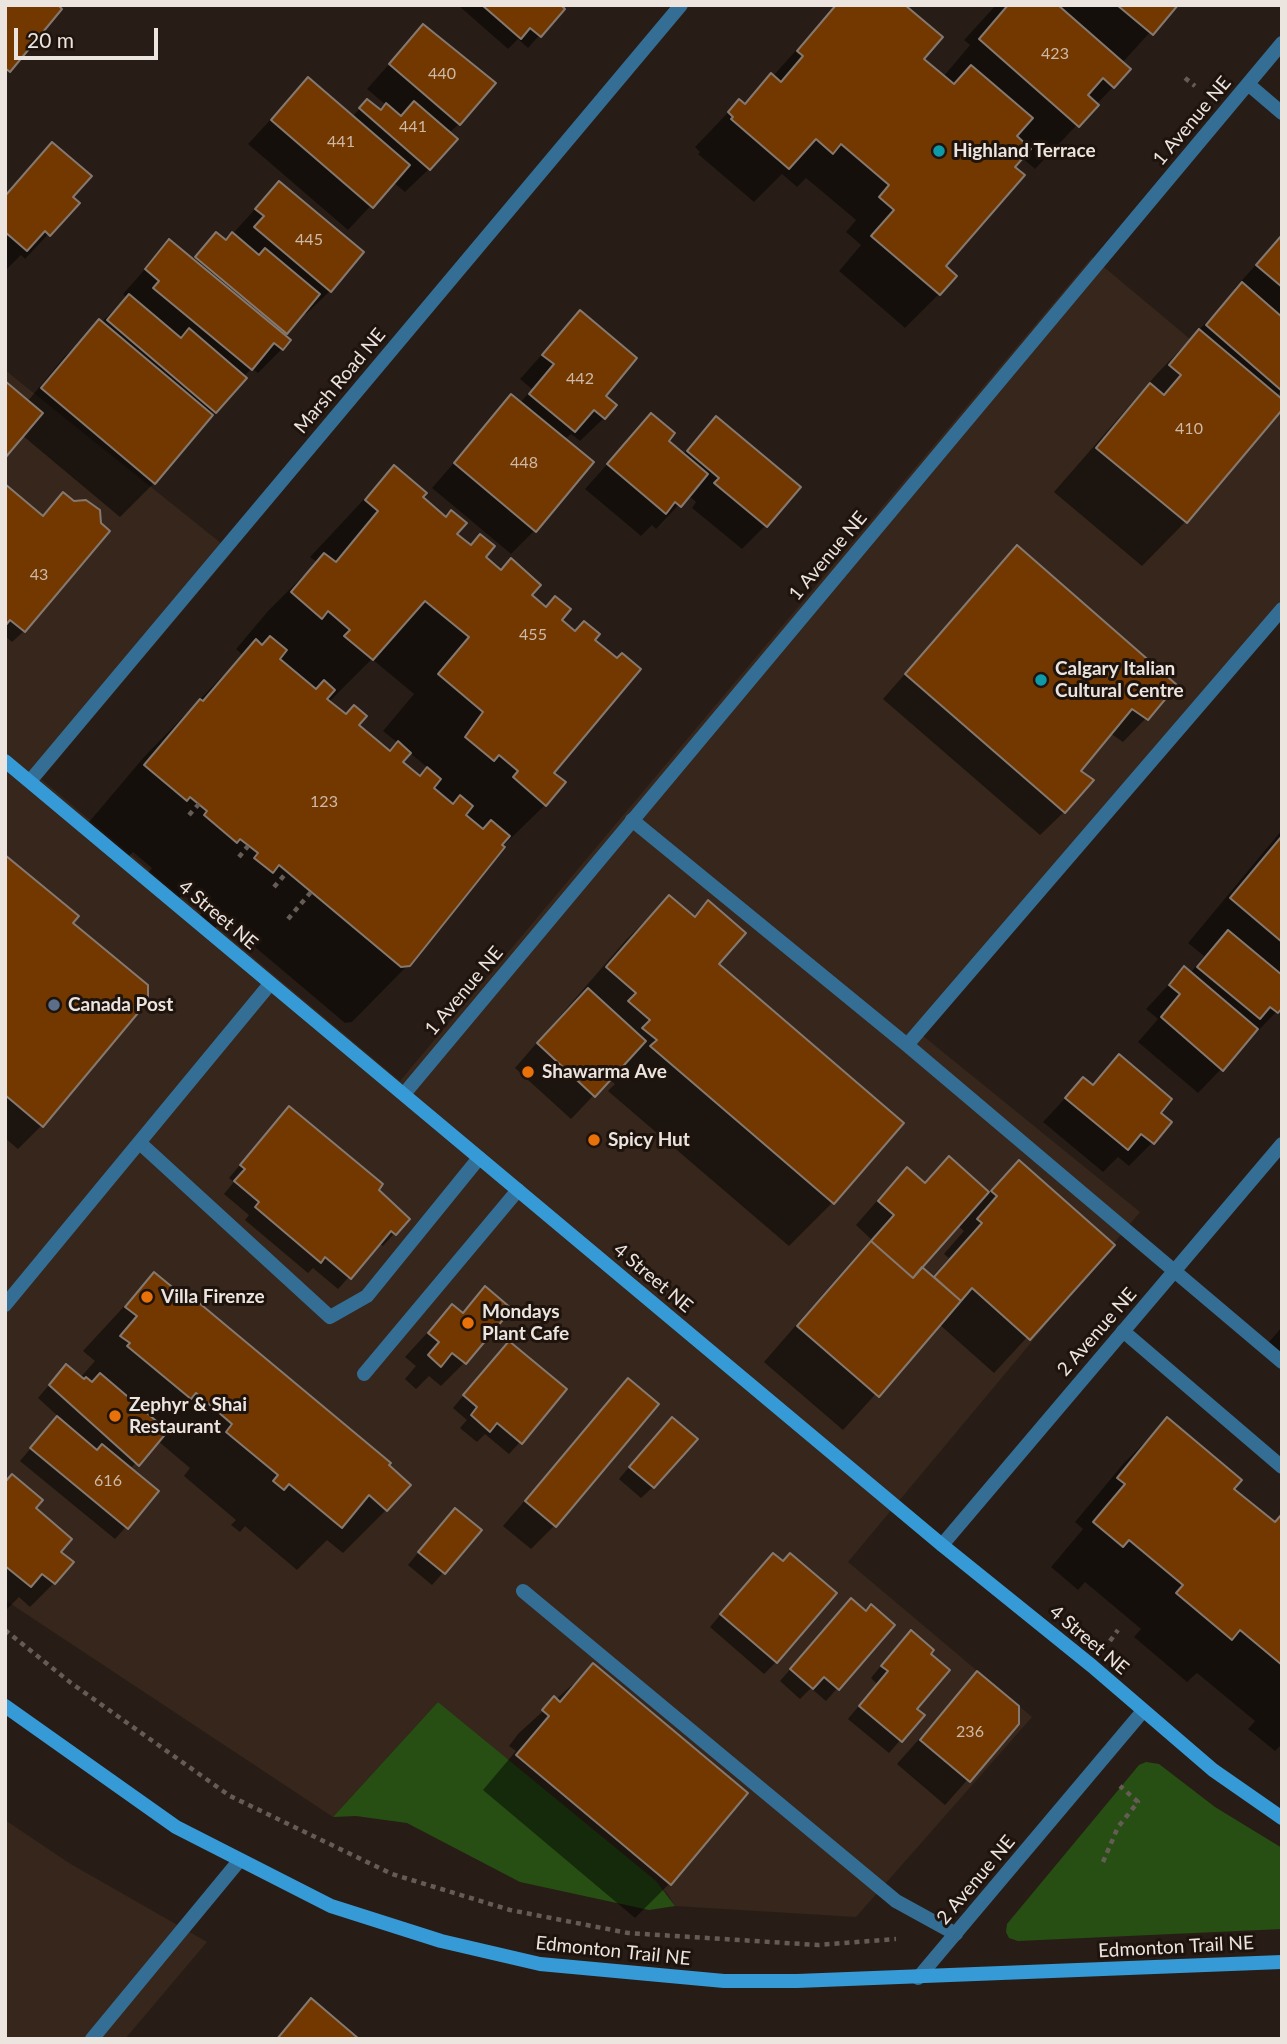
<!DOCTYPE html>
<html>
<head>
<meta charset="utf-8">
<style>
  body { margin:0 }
  #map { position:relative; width:1287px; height:2044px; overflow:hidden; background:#281d16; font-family:Lato,sans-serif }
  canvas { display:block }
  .frame { position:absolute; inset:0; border:7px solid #ebe4df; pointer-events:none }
  .scale { position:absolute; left:14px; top:28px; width:144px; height:32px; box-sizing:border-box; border:4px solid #ebe4df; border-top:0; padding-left:9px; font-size:21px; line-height:24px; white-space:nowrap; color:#ebe4df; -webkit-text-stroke:5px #1f140d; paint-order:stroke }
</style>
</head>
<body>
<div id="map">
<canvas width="1287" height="2044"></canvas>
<div class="frame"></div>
<div class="scale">20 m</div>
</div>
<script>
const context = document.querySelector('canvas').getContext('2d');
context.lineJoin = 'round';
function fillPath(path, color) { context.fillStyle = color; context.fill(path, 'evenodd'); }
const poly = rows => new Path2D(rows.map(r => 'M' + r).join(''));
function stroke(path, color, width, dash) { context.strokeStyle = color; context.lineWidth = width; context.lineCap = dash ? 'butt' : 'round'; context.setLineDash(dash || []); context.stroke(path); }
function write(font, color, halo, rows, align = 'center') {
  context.font = font + ' Lato,sans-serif'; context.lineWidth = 6; context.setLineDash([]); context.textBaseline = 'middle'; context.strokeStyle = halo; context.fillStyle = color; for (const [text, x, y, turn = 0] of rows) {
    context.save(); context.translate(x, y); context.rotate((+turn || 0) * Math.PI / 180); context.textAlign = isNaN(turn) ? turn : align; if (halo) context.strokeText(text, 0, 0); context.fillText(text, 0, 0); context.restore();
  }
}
fillPath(poly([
  [1092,257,1282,416,1282,615,922,1035,1140,1212,848,1562,1032,1717,856,1917,675,1906,667,1893,438,1702,333,1817,5,1600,5,370,232,552,41,779,400,1081],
  [5,1820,69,1863,207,1942,125,2039,5,2039]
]), '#36261b');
fillPath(poly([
  [438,1702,656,1881,675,1906,649,1910,520,1882,407,1823,356,1816,333,1817],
  [1146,1762,1159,1764,1215,1807,1282,1848,1282,1929,1018,1941,1009,1938,1006,1932,1007,1924,1139,1765]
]), '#274f13');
fillPath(poly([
  [558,5,563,9,528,48,518,39,508,49,459,6],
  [837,5,922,59,943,77,970,45,964,40,996,5,1175,5,1122,63,1113,87,1035,169,1021,157,944,266,939,294,905,328,839,271,861,245,846,232,856,220,806,178,797,187,782,174,754,202,698,154,700,152,695,147,739,101,743,104,772,77],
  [423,26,459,124,449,133,429,169,405,192,393,182,348,230,248,144,308,79,352,117,367,101,380,112,387,106,367,89],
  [52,145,71,198,77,203,25,259,21,255,5,271,5,195],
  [279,183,330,291,306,314,303,312,283,335,289,341,282,349,258,373,252,368,243,377,154,483,120,517,22,435,27,402,65,356,127,298,123,294,169,242,191,260,216,234,225,242],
  [1282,236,1282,390,1276,396,1282,407,1185,522,1142,566,1054,492,1156,375,1236,291,1234,289],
  [580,312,603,396,604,418,580,441,571,434,564,440,535,530,511,554,432,488,512,396,520,403,532,389,520,379],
  [651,415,666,441,682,455,716,419,766,525,742,549,692,508,696,502,688,495,656,529,652,525,641,536,585,489],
  [394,467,455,534,575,633,593,640,545,805,502,847,408,965,352,1022,345,1023,223,920,215,928,200,915,203,910,183,894,179,898,149,872,152,868,133,852,129,856,89,822,144,757,243,655,236,649,268,611,317,562,310,557],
  [372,659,414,694,383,731,398,743,389,753,329,702],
  [409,752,428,768,419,778,401,762],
  [5,487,24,631,12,642,5,636],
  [1017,547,1146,718,1123,742,1110,733,1079,772,1064,812,1040,835,883,699],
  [1282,830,1282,1006,1198,1093,1138,1042,1158,1019,1146,1009,1184,968,1190,973,1204,956,1188,943],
  [5,857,71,924,42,1125,18,1149,5,1138],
  [669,897,693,918,708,903,716,965,901,1124,832,1203,789,1246,608,1091,615,1084,609,1079,571,1119,515,1068,626,940],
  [1119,1057,1158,1113,1152,1143,1129,1166,1118,1157,1103,1172,1043,1122,1083,1079,1091,1085],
  [278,1120,377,1190,407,1219,383,1246,379,1243,338,1289,313,1268,308,1273,245,1220,249,1215,224,1194,234,1182,229,1178],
  [949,1159,988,1193,1019,1162,1112,1245,994,1373,939,1324,843,1430,764,1362,871,1239,856,1225,884,1193,907,1170,924,1184],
  [957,1225,964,1231,944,1254,949,1258,932,1277,920,1268],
  [154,1274,386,1510,343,1553,327,1540,297,1570,245,1526,240,1532,231,1525,236,1520,184,1476,190,1468,157,1440,130,1469,157,1492,115,1539,20,1461,58,1416,38,1398,55,1378,80,1378,95,1361,83,1351],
  [485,1289,464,1363,441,1386,429,1376,416,1389,405,1379,416,1366,405,1357,452,1306,461,1313],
  [1282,1327,1282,1368,1262,1350],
  [498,1355,520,1442,509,1454,485,1434,477,1442,460,1428,467,1420,453,1408],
  [628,1381,555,1525,531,1549,503,1526],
  [1167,1420,1232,1489,1274,1524,1282,1516,1282,1744,1275,1751,1248,1729,1255,1721,1197,1673,1187,1682,1134,1637,1141,1629,1085,1582,1078,1590,1051,1567,1083,1529,1075,1522,1124,1463],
  [660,1431,653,1487,641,1498,619,1479],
  [5,1483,33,1509,58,1552,54,1583,30,1607,19,1597,6,1610],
  [444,1522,480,1531,432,1585,408,1565],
  [761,1567,776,1662,764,1674,710,1627],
  [851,1600,865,1612,893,1625,826,1701,811,1688,800,1699,780,1681],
  [899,1644,915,1709,922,1715,889,1753,848,1719,877,1684,871,1678],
  [593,1666,746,1793,669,1884,635,1918,483,1790,516,1751,509,1746,519,1733],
  [977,1674,1018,1723,945,1805,897,1764],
  [311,2000,357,2039,275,2039]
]), '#0007');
const building = poly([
  [5,5,58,5,62,9,10,72,5,68,5,5],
  [482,5,561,5,565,9,541,37,530,28,521,39,482,5],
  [836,5,905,5,943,37,924,59,954,84,971,65,1033,118,1017,136,1031,149,1015,167,1025,175,946,266,957,276,940,295,871,236,894,210,879,197,889,185,841,144,833,154,816,139,789,169,731,119,733,117,728,112,739,99,745,104,771,73,781,82,803,56,797,51,836,5],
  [1008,5,1058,5,1131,69,1114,88,1103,78,1088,95,1099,105,1079,127,979,39,1008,5],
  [1117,5,1178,5,1153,35,1117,5],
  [423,24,496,83,460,125,389,64,423,24],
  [308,77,410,165,373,208,271,120,308,77],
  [367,99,381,110,386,103,401,116,414,101,458,139,430,170,359,108,367,99],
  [52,142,92,176,73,197,80,203,50,236,45,231,27,251,5,232,5,196,52,142],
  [279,181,364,252,331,292,254,227,264,216,255,209,279,181],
  [216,232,226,240,232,232,259,255,265,248,320,294,287,334,195,257,216,232],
  [1282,235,1282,287,1256,265,1282,235],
  [169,239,291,340,283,350,274,343,252,370,153,288,159,281,145,269,169,239],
  [1242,282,1282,317,1282,391,1206,325,1242,282],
  [129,294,181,338,189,328,247,378,216,413,107,320,129,294],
  [580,310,637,358,606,396,617,405,605,419,594,410,575,432,529,394,554,364,542,355,580,310],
  [99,319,213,415,155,484,41,388,99,319],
  [1199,329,1282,399,1282,410,1187,523,1096,448,1150,383,1164,395,1181,375,1169,365,1199,329],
  [5,381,43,413,5,458,5,381],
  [511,394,594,462,536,532,454,463,511,394],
  [651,413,675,433,669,441,708,474,681,507,675,502,666,514,607,464,651,413],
  [716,416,801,487,767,527,714,483,719,478,687,451,716,416],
  [394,465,427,493,423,497,446,517,451,510,467,523,457,534,471,545,480,534,495,546,486,557,501,570,511,558,541,585,532,595,546,607,555,596,571,609,562,620,575,631,584,621,600,634,595,640,617,658,622,653,641,669,554,773,566,782,546,806,513,777,518,771,499,755,494,761,465,737,483,712,438,674,469,637,425,601,373,660,344,636,350,630,328,611,322,619,291,592,324,553,336,562,378,511,365,500,394,465],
  [5,484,43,516,63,492,74,501,86,500,100,510,101,523,110,531,25,632,10,620,5,626,5,484],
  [1017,545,1177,685,1148,720,1132,709,1081,771,1094,780,1065,813,905,674,1017,545],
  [270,636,287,650,280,659,316,689,324,680,335,690,327,699,346,714,354,705,367,716,359,725,390,751,398,741,411,753,403,762,420,776,427,767,441,779,434,788,453,804,460,795,473,806,466,815,483,829,491,820,510,836,502,845,505,847,410,966,401,967,279,865,273,873,254,858,258,853,240,839,237,843,204,815,207,811,190,797,187,801,144,765,200,699,203,701,256,639,262,645,270,636],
  [1282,836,1282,942,1230,898,1282,836],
  [5,855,79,916,73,923,148,985,148,1001,43,1127,5,1095,5,855],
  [669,895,695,917,708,900,746,933,719,964,904,1123,834,1204,650,1046,657,1040,642,1028,650,1020,628,1001,636,993,606,967,669,895],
  [1228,930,1282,975,1282,1008,1278,1013,1270,1007,1260,1019,1197,967,1228,930],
  [1184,966,1258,1029,1223,1071,1161,1017,1180,994,1169,985,1184,966],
  [588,988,646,1041,595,1097,537,1043,588,988],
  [1119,1054,1172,1099,1161,1113,1172,1122,1154,1144,1141,1134,1128,1150,1065,1098,1083,1077,1093,1085,1119,1054],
  [289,1106,383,1184,379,1190,410,1219,396,1235,391,1231,351,1279,325,1257,321,1263,255,1207,259,1202,234,1181,245,1169,240,1165,289,1106],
  [949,1156,989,1192,913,1278,871,1241,894,1215,878,1201,907,1167,925,1183,949,1156],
  [1019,1160,1115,1245,1030,1340,972,1288,961,1301,934,1277,982,1223,977,1219,997,1196,991,1191,1019,1160],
  [871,1241,913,1278,922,1267,961,1301,879,1397,797,1326,871,1241],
  [154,1272,177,1291,180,1287,391,1463,389,1465,411,1485,387,1511,369,1495,342,1528,289,1484,284,1490,273,1481,278,1475,226,1432,232,1424,196,1393,191,1399,127,1346,130,1343,120,1336,137,1316,125,1307,154,1272],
  [485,1286,512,1309,466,1364,452,1353,441,1367,428,1355,439,1342,428,1333,452,1304,463,1313,485,1286],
  [509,1341,567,1389,522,1444,497,1423,490,1432,471,1415,477,1407,463,1395,509,1341],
  [66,1364,84,1379,86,1377,92,1382,100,1373,168,1431,139,1466,49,1385,66,1364],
  [628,1378,659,1404,556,1527,525,1501,628,1378],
  [57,1416,97,1450,102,1444,159,1491,128,1529,30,1448,57,1416],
  [672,1417,698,1439,654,1488,629,1467,672,1417],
  [1167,1417,1242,1480,1234,1489,1275,1522,1282,1514,1282,1665,1240,1630,1232,1640,1176,1593,1183,1585,1129,1540,1123,1547,1093,1522,1125,1484,1117,1478,1167,1417],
  [12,1474,43,1500,36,1508,72,1539,61,1552,74,1562,55,1584,42,1574,31,1587,5,1566,5,1482,12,1474],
  [455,1508,482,1530,445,1574,418,1552,455,1508],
  [773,1553,783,1561,790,1553,837,1593,777,1663,720,1614,773,1553],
  [851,1598,866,1611,871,1604,895,1625,839,1690,824,1677,813,1689,790,1669,851,1598],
  [911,1630,934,1650,931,1654,950,1670,917,1709,925,1715,902,1742,859,1706,888,1671,881,1666,911,1630],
  [593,1663,748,1793,671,1885,516,1755,549,1716,542,1710,554,1696,560,1702,593,1663],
  [977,1671,1019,1706,1019,1724,970,1782,920,1740,977,1671],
  [311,1998,359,2039,277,2039,311,1998]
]);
fillPath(building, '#733800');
stroke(building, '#85786f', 2);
stroke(poly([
  [1185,78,1195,86],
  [189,815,199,804],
  [239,857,248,846],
  [274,887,287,872],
  [288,919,311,892],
  [5,1630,71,1683,230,1796,392,1874,510,1910,628,1933,818,1945,896,1939],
  [1110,1641,1118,1630],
  [1103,1862,1118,1827,1138,1802,1120,1786]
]), '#665c56', 4.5, [5, 5]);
stroke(poly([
  [632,820,907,1045,1282,1362],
  [907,1045,1282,609],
  [141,1144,330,1317,367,1296,479,1158],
  [1123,1331,1282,1467],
  [364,1374,518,1190],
  [523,1591,896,1901,956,1934],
  [92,2039,239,1861]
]), '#356e94', 14);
stroke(poly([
  [1248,84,1282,113],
  [30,781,681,5],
  [404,1094,1282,43],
  [942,1545,1282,1144],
  [918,1978,1143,1711]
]), '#356e94', 14);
stroke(poly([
  [5,1305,270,984]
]), '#356e94', 14);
stroke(poly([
  [5,761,942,1545,1092,1666,1213,1770,1282,1818],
  [5,1706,176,1827,331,1906,441,1941,540,1964,724,1981,797,1981,1282,1962]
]), '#369ad7', 14);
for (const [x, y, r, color] of [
  [939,151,7,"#0f9aa8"],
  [1041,680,7,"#0f9aa8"],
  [54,1005,7,"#5c6f8a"],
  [528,1072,7,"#e8710a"],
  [594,1140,7,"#e8710a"],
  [147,1297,7,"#e8710a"],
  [468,1323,7,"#e8710a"],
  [115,1416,7,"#e8710a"]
]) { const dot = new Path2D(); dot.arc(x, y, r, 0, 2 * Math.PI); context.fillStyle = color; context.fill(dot); stroke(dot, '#1f140d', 2.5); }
write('16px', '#cdb9a7', null, [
  ["423",1055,54],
  ["440",442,74],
  ["441",413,127],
  ["441",341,142],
  ["445",309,240],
  ["442",580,379],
  ["410",1189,429],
  ["448",524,463],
  ["43",39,575],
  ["455",533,635],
  ["123",324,802],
  ["616",108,1481],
  ["236",970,1732]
]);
write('19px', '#ebe4df', '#1f140d', [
  ["1 Avenue NE",1192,121,-50],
  ["Marsh Road NE",340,381,-50],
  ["1 Avenue NE",828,556,-50],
  ["4 Street NE",218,915,40],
  ["1 Avenue NE",464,991,-50],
  ["4 Street NE",653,1278,40],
  ["2 Avenue NE",1097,1332,-49],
  ["4 Street NE",1089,1640,40],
  ["2 Avenue NE",976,1880,-50],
  ["Edmonton Trail NE",1176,1947,-3],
  ["Edmonton Trail NE",613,1951,6]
]);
write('bold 19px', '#ebe4df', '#1f140d', [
  ["Highland Terrace",953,151],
  ["Calgary Italian",1055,669],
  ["Cultural Centre",1055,691],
  ["Canada Post",68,1005],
  ["Shawarma Ave",542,1072],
  ["Spicy Hut",608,1140],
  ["Villa Firenze",161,1297],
  ["Mondays",482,1312],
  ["Plant Cafe",482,1334],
  ["Zephyr & Shai",129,1405],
  ["Restaurant",129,1427]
], 'left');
</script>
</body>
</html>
